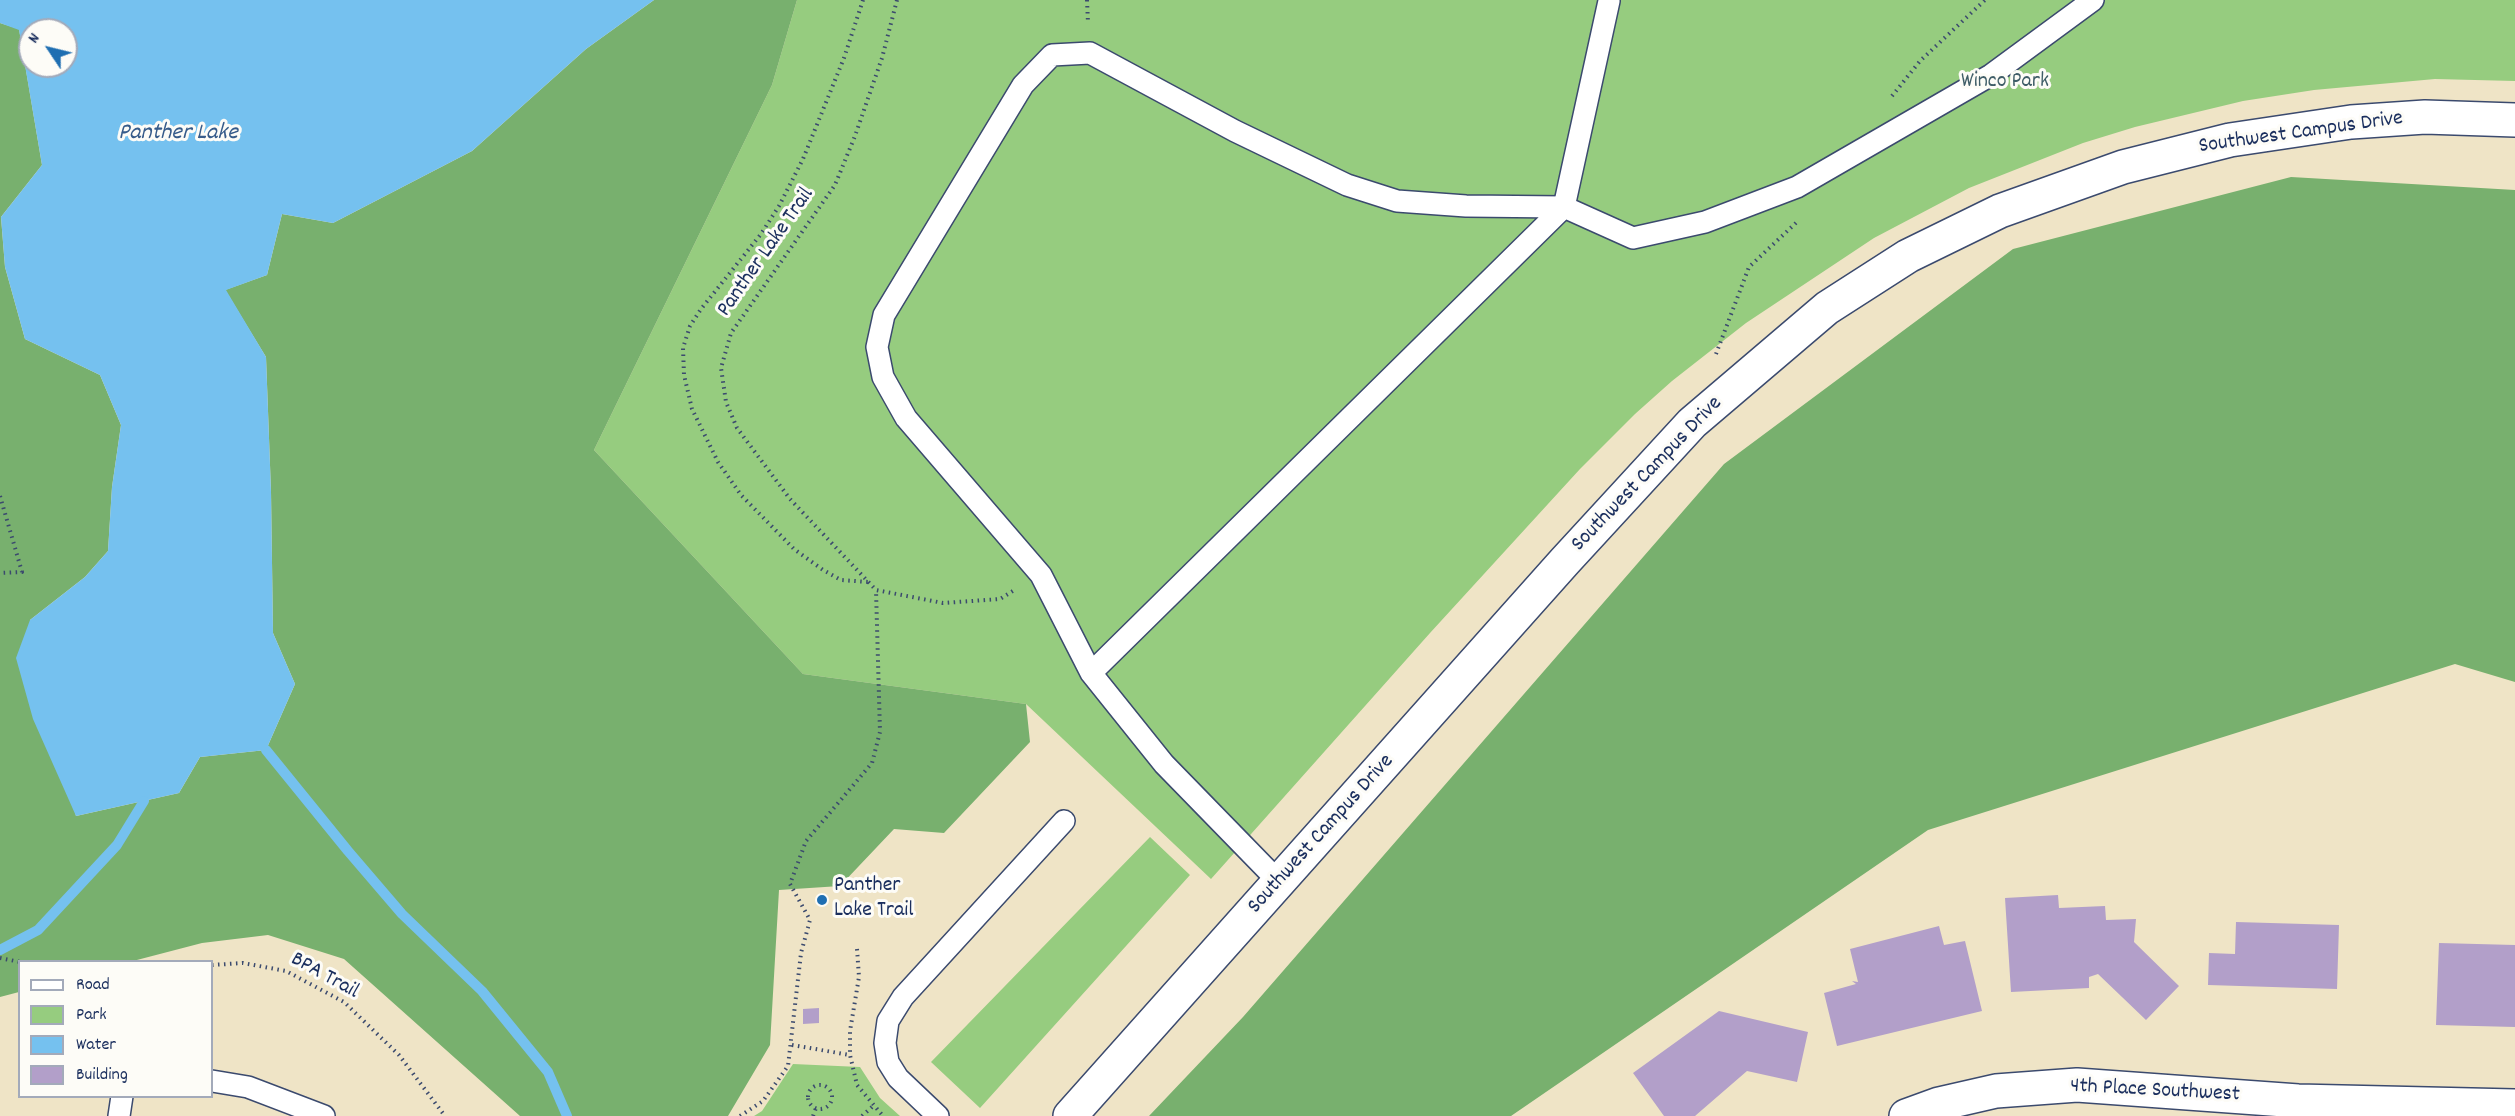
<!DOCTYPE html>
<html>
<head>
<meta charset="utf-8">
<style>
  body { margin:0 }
  #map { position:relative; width:2515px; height:1116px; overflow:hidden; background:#efe4c6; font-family:Dekko,sans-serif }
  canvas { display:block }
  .legend { position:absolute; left:18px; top:960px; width:195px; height:138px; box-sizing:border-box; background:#fdfcf7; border:2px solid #a3aaba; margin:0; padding:8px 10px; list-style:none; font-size:18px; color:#1b2f5e }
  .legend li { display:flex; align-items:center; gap:12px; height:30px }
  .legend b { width:30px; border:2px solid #a3aaba }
  .north { position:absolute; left:18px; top:18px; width:60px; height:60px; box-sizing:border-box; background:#fdfcf7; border:2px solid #a3aaba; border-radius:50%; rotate:305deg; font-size:16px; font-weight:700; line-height:24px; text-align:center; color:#1b2f5e }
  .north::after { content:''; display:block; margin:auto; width:21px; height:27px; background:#1f6fb2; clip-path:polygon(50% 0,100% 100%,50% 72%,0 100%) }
</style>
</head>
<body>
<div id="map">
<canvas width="2515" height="1116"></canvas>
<ul class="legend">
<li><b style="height:8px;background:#fff"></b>Road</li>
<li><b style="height:16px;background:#96cc7f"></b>Park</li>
<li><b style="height:16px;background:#75c1ef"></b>Water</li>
<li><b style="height:16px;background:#b29fc9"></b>Building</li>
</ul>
<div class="north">N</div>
</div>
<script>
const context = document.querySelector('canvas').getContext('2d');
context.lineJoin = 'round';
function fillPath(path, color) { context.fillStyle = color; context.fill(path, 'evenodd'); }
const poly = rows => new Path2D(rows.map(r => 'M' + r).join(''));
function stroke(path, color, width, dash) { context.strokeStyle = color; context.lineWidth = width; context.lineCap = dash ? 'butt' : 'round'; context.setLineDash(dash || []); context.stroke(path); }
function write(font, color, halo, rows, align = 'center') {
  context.font = font + ' Dekko,sans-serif'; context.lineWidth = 6; context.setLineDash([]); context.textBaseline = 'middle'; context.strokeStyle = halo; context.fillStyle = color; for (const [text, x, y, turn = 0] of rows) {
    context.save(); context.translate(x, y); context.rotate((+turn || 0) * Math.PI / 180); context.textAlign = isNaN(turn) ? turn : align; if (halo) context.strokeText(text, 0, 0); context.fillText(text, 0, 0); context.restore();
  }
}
fillPath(poly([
  [797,0,2515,0,2515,81,2435,79,2314,90,2243,101,2135,127,2083,143,1969,188,1874,238,1746,323,1672,381,1635,414,1580,469,1430,633,1211,879,1026,704,803,674,594,450,772,85],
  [1150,837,1190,875,980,1108,931,1062],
  [793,1064,860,1067,880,1098,900,1116,754,1116,762,1111]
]), '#96cc7f');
fillPath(poly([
  [654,0,797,0,772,85,594,450,803,674,1026,704,1030,742,944,833,894,829,840,886,779,890,770,1045,728,1116,520,1116,344,959,268,935,202,943,133,961,20,962,19,992,0,997,0,23,19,29,42,165,1,217,5,267,25,339,100,375,121,425,112,487,108,551,85,577,30,620,76,816,179,793,200,757,266,750,295,684,273,633,271,492,266,357,225,290,267,275,282,214,333,223,472,151,586,49],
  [2291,177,2515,190,2515,682,2455,664,1928,830,1511,1116,1149,1116,1243,1017,1724,464,2013,249]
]), '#78b06e');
fillPath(poly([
  [0,0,654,0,586,49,472,151,333,223,282,214,267,275,226,290,266,357,271,492,273,633,295,684,266,750,200,757,179,793,76,816,33,719,16,658,30,620,85,577,108,551,112,487,121,425,100,375,25,339,5,267,1,217,42,165,19,30,0,23],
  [30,30,66,30,66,66,30,66]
]), '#75c1ef');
stroke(poly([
  [266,750,348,851,402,914,482,991,548,1072,567,1116],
  [0,950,38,930,117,845,144,801]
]), '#75c1ef', 10);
fillPath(poly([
  [2058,895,2059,908,2105,906,2106,920,2136,919,2134,942,2179,986,2146,1020,2098,974,2089,977,2089,988,2011,992,2005,898],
  [2236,922,2339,925,2337,989,2208,985,2209,953,2235,954],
  [1939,926,1944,945,1965,941,1982,1011,1837,1046,1824,993,1856,984,1852,981,1858,982,1850,949],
  [2439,943,2515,945,2515,1027,2436,1025],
  [819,1008,819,1023,803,1024,803,1009],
  [1719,1011,1808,1032,1797,1082,1747,1071,1695,1116,1664,1116,1633,1073]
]), '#b29fc9');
const lane = poly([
  [1091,673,1564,207,1609,1],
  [1280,883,1164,764,1091,673,1041,575,906,418,883,377,877,347,884,315,1023,85,1052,55,1090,53,1235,131,1347,185,1397,201,1466,206,1564,207,1633,238,1705,222,1797,187,1991,75,2093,0],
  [212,1081,248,1087,324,1116],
  [119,1116,122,1096],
  [938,1116,898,1078,888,1062,885,1043,888,1021,903,997,1064,821]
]);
const street = poly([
  [1906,1116,1939,1104,1996,1091,2077,1085,2298,1101,2515,1106]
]);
const primary = poly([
  [1070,1116,1565,561,1692,423,1827,308,1908,256,2000,211,2123,167,2230,140,2351,122,2425,117,2515,120]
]);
stroke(lane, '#3b4a6e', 24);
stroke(street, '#3b4a6e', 36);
stroke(primary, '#3b4a6e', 36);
stroke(poly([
  [863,0,844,58,803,159,779,206,761,234,701,309,690,326,683,348,684,375,692,409,718,462,741,495,794,549,823,570,841,580,868,582],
  [897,0,882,58,855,136,835,185,731,333,721,368,726,402,737,428,790,499,876,590,943,603,1000,599,1016,589],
  [1087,0,1088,23],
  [1892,96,1920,61,1985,0],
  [1716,354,1749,267,1798,221],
  [0,496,22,572,0,573],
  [857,949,859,977,850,1031,850,1055,857,1085,883,1116],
  [0,958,20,962],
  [212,965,243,963,286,971,344,1002,399,1055,445,1116],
  [792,1045,850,1055],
  '808 1097a12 12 0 1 1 24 0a12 12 0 1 1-24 0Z',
  [740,1116,763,1101,788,1066,801,953,810,920,790,884,806,841,872,763,880,732,876,590],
  [813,1116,816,1108],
  [862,1116,873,1106]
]), '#3b4a6e', 4, [1.5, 4.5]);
stroke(lane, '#fff', 21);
stroke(street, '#fff', 33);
stroke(primary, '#fff', 33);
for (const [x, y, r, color] of [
  [822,900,6,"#1f6fb2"]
]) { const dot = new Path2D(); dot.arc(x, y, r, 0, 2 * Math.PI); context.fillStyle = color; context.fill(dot); stroke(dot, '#fdfcf7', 2); }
write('22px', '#405e68', '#fdfcf7', [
  ["Winco Park",2005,83]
]);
write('22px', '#1b2f5e', '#fdfcf7', [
  ["Southwest Campus Drive",2301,134,-8],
  ["Panther Lake Trail",767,253,-55],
  ["Southwest Campus Drive",1648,475,-46],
  ["Southwest Campus Drive",1322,835,-48],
  ["BPA Trail",324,977,29],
  ["4th Place Southwest",2155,1092,3]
]);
write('22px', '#1b2f5e', '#fdfcf7', [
  ["Panther",834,887],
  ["Lake Trail",834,912]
], 'left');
write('italic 24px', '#365b8a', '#fdfcf7', [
  ["Panther Lake",178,135]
]);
</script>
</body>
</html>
